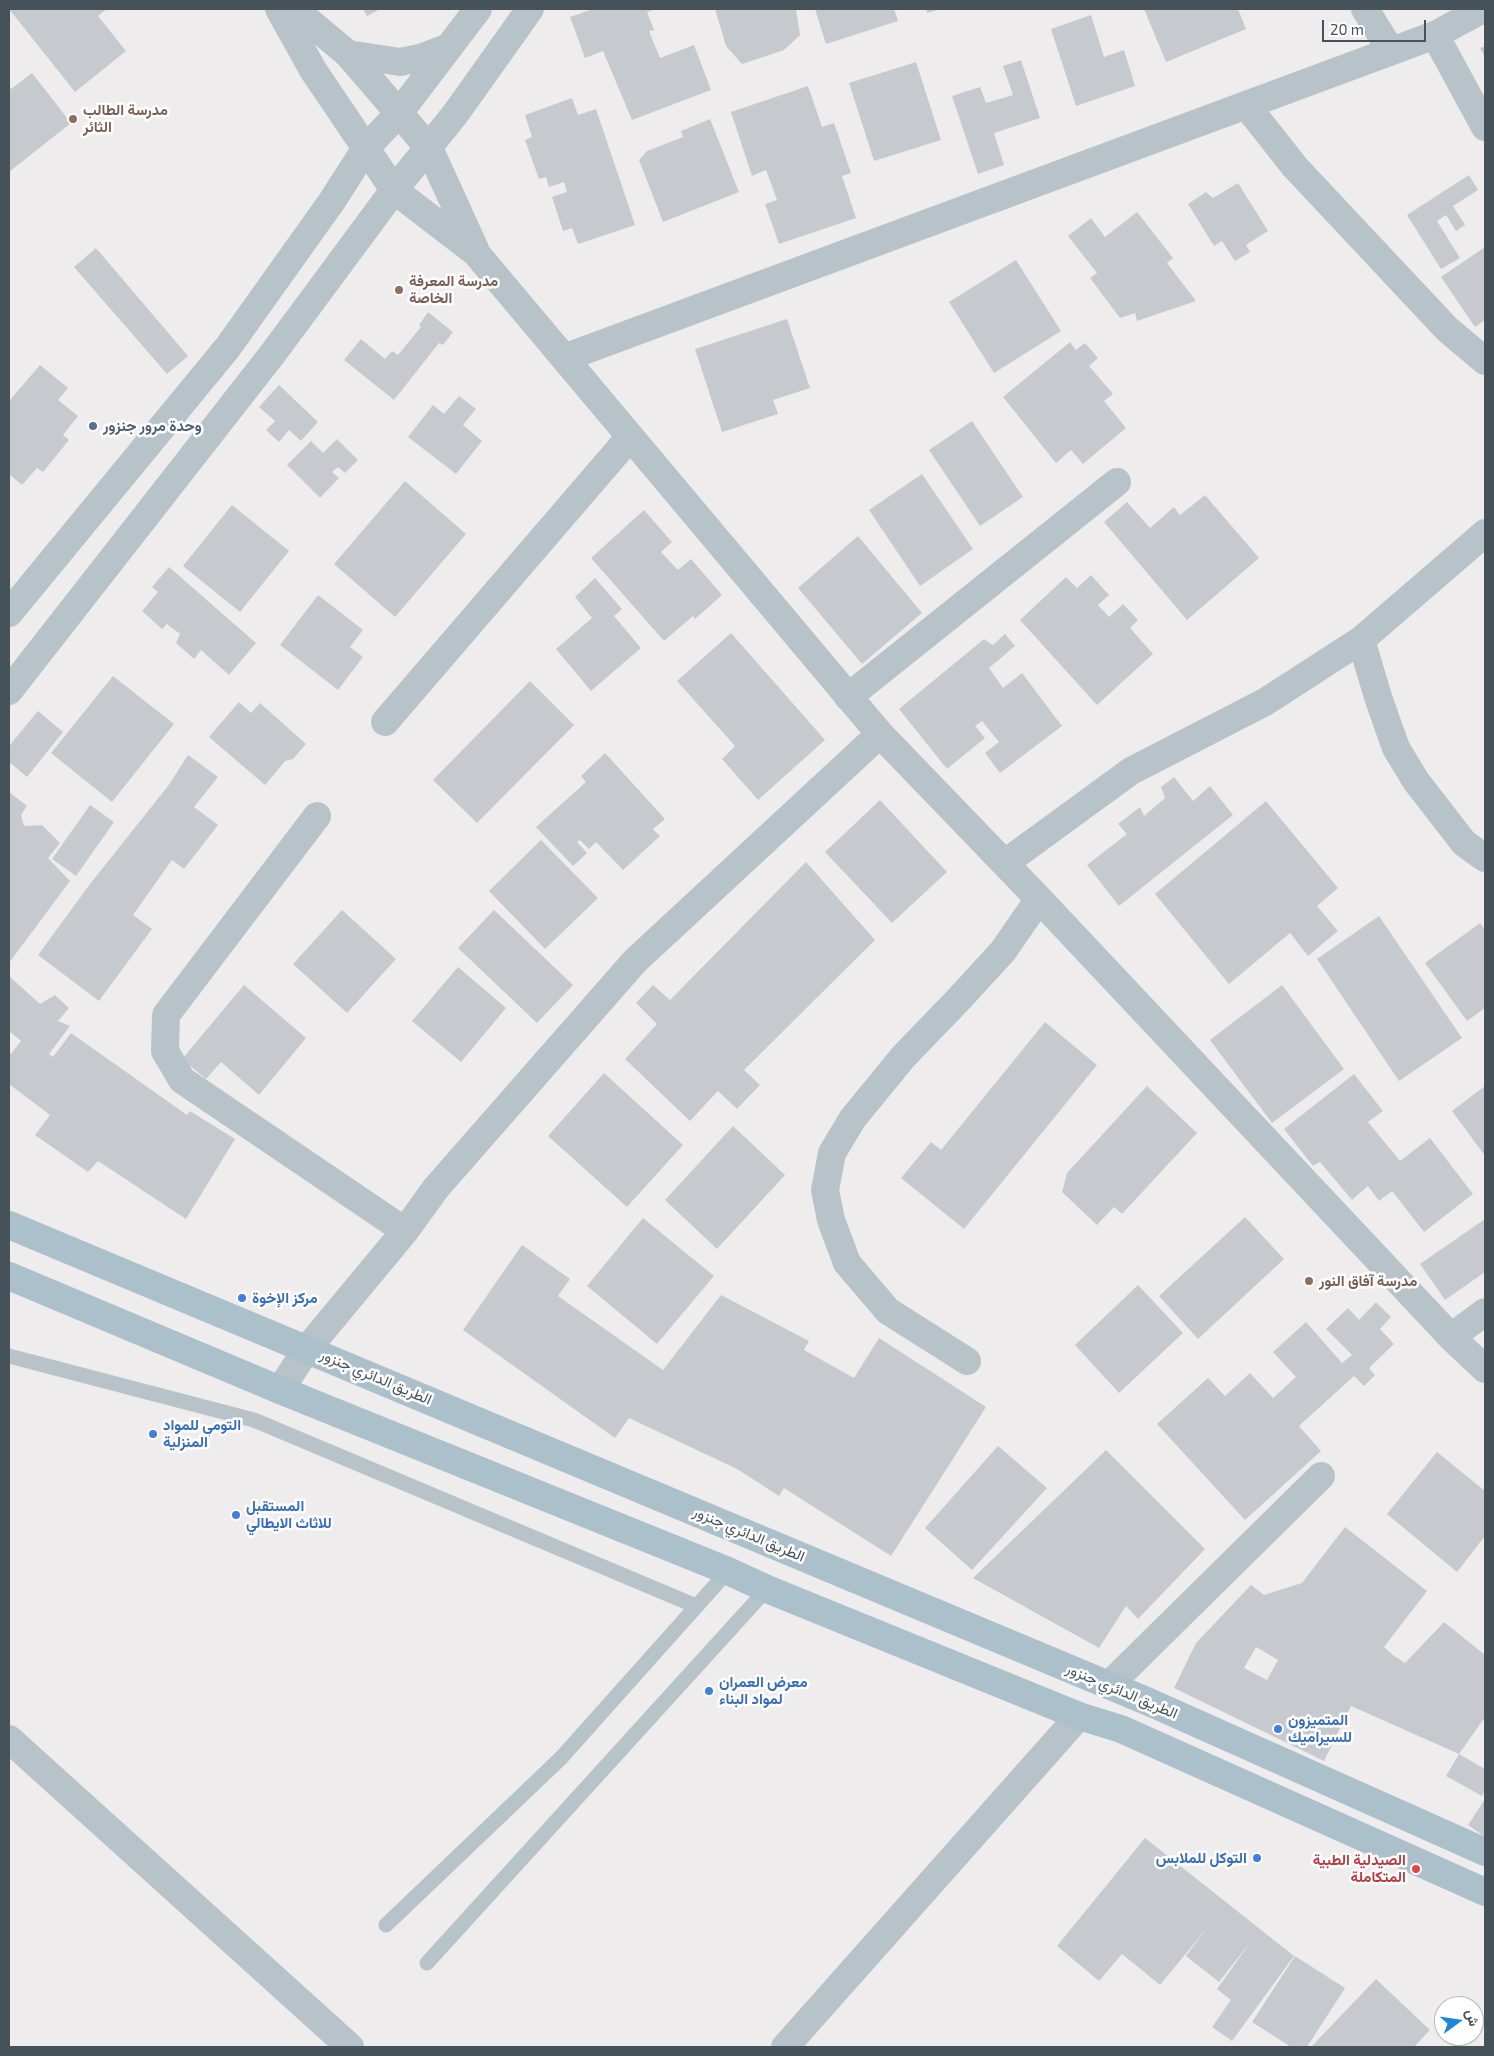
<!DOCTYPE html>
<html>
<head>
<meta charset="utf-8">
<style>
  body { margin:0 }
  #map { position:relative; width:1494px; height:2056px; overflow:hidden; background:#efeced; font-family:"Exo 2",Vazirmatn,sans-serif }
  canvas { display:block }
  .frame { position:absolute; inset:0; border:10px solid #455259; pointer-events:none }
  .north { position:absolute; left:1434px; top:1996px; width:50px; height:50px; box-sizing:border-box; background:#fff; border:1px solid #b5babd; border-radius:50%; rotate:76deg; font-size:14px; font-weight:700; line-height:20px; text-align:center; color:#455259 }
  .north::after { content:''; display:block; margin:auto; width:18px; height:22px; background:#1b87da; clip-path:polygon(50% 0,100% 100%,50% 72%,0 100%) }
  .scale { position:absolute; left:1322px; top:20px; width:104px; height:22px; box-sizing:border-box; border:2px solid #455259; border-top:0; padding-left:6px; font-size:15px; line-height:18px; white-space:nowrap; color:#455259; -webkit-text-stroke:4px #fff; paint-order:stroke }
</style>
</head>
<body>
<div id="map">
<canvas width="1494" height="2056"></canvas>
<div class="frame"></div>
<div class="north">ش</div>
<div class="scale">20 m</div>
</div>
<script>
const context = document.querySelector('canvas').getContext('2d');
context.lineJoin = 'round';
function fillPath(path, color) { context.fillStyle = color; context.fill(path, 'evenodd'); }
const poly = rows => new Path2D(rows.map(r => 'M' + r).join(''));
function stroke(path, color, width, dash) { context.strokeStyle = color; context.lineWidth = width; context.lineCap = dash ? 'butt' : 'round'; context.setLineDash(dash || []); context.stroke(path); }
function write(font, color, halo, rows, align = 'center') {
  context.font = font + ' "Exo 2",Vazirmatn,sans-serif'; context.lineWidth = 5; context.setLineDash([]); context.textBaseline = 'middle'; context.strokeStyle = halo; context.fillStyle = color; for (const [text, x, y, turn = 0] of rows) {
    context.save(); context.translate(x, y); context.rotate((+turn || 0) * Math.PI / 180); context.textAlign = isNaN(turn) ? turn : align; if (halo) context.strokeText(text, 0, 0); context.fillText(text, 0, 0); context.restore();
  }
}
fillPath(poly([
  [9,9,107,9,98,16,126,51,75,92],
  [363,9,380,9,367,16],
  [593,9,656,9,647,12,654,30,649,31,660,58,694,45,711,90,632,120,603,51,585,58,570,17],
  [715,9,796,9,800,35,784,50,742,64,726,46],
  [815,9,894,9,898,21,826,44],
  [926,9,940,9,927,13],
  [1144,9,1238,9,1246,29,1166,62],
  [1091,15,1104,57,1124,50,1135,86,1076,106,1051,29],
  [1485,46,1485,57,1480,48],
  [1021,60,1040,118,994,133,1004,165,978,174,952,96,980,87,986,103,1013,95,1003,66],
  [916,62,941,140,874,161,849,83],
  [32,73,71,123,9,172,9,86,11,89],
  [808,86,822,127,834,123,851,173,842,176,856,218,779,244,765,204,777,200,766,170,752,176,731,112],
  [572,98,578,115,596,109,635,225,578,244,572,228,563,231,552,197,567,192,564,182,549,187,546,177,539,179,525,140,532,137,525,115],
  [710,119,739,192,663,222,639,160,647,151,683,137,681,131],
  [1469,175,1478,190,1453,206,1465,225,1456,231,1446,215,1437,221,1460,258,1441,269,1407,215],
  [1238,183,1268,231,1246,245,1250,252,1235,261,1222,241,1214,246,1188,204,1206,192,1213,198],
  [1137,212,1173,258,1167,263,1196,301,1137,321,1135,313,1120,318,1090,278,1097,273,1068,236,1091,218,1105,237],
  [1485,247,1485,320,1475,327,1441,277],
  [96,248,188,356,167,374,74,267],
  [1016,260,1061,331,994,373,949,302],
  [428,312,453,332,443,345,439,343,394,400,344,360,361,339,385,359,392,351,398,355,421,327,419,325],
  [787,319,810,388,773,400,778,414,722,432,695,349],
  [1070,342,1076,350,1085,343,1098,358,1089,366,1113,394,1104,401,1126,428,1083,464,1071,450,1056,463,1003,397],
  [40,365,68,388,58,400,78,416,63,435,69,440,43,472,37,468,22,485,9,474,9,401],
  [279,385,318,422,301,441,289,430,279,442,266,430,275,421,259,407],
  [459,396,476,409,463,425,482,441,456,474,408,437,433,405,444,414],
  [972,421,1023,497,980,526,929,450],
  [337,439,358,460,345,473,338,467,332,472,339,478,320,498,287,465,311,441,323,453],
  [922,474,973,549,920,586,869,510],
  [405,481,466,534,395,617,334,564],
  [1205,495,1259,558,1187,620,1104,522,1127,502,1150,528,1174,507,1180,515],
  [232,505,289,551,240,612,183,566],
  [644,510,672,542,661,552,678,570,691,559,722,595,695,619,693,616,664,641,591,558],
  [858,536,922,613,862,664,798,588],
  [169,567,256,643,229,675,201,650,194,659,176,643,180,634,167,624,162,629,142,611,158,592,152,587],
  [1091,575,1109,595,1098,605,1109,617,1123,604,1138,620,1130,628,1153,654,1097,705,1020,620,1066,577,1077,588],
  [595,578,622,609,614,616,641,648,591,691,556,649,592,618,575,597],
  [318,595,363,630,350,647,363,657,338,690,280,645],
  [731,633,825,740,758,800,722,759,735,746,677,681],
  [1005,634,1015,646,989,668,1003,688,1022,673,1062,726,1000,773,985,753,999,742,982,721,975,726,985,738,947,769,899,709,984,639,993,645],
  [113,676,174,724,112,802,51,753],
  [530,681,574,725,477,823,433,780],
  [239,702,251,713,260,703,306,744,293,759,285,761,265,785,209,737],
  [38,711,63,732,27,777,9,762,9,746],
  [605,753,665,819,653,829,660,836,623,870,596,842,589,849,580,840,577,842,587,853,573,866,536,827,586,782,581,776],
  [188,755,218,777,194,807,218,825,184,869,172,860,133,915,152,929,99,1001,38,955,90,884,168,786],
  [1174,777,1193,801,1210,786,1233,815,1119,906,1087,865,1127,834,1118,824,1140,807,1144,816,1165,798,1161,787],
  [9,792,27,806,21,815,24,826,42,825,60,843,48,858,70,881,9,963],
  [880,800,947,872,892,923,825,852],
  [1266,801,1338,888,1317,906,1338,931,1308,956,1290,933,1229,984,1155,894],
  [90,805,114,822,76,876,52,859],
  [541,840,598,898,545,949,489,891],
  [806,862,875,940,744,1070,760,1085,737,1109,718,1091,690,1121,625,1059,657,1024,636,1003,653,985,670,1000],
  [342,910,396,959,347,1013,293,964],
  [494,910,573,985,537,1023,458,948],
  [1379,916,1462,1038,1399,1081,1317,959],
  [1480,923,1485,930,1485,1008,1467,1021,1425,963],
  [458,967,506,1008,461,1062,412,1021],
  [9,976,40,1004,55,995,69,1008,58,1021,70,1026,49,1054,53,1057,71,1033,187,1115,190,1111,235,1139,186,1219,98,1161,88,1172,35,1135,50,1115,9,1084,9,1052,11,1054,21,1041,9,1031],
  [244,985,306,1038,259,1095,221,1062,206,1079,182,1059],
  [1282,985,1344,1069,1272,1123,1210,1040],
  [1045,1022,1097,1065,964,1229,901,1178,931,1142,941,1150],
  [604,1073,683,1145,627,1207,548,1136],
  [1354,1074,1383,1111,1368,1122,1400,1161,1430,1138,1473,1194,1424,1232,1392,1191,1379,1201,1368,1186,1352,1200,1320,1162,1313,1166,1284,1129],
  [1147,1086,1197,1133,1122,1214,1114,1207,1097,1225,1062,1192,1067,1173],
  [1485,1086,1485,1156,1452,1111],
  [733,1126,785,1175,717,1249,665,1200],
  [1245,1217,1284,1259,1198,1339,1159,1296],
  [643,1218,714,1276,657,1344,587,1286],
  [1485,1219,1485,1272,1445,1300,1420,1264],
  [522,1245,570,1279,558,1296,663,1370,721,1295,809,1341,804,1350,854,1378,879,1338,986,1407,891,1556,784,1488,779,1496,737,1469,629,1418,615,1438,463,1330],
  [1138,1285,1183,1333,1119,1393,1075,1345],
  [1376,1302,1391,1317,1380,1329,1394,1344,1369,1368,1375,1375,1364,1386,1354,1376,1299,1426,1321,1451,1245,1520,1157,1424,1208,1378,1225,1396,1250,1373,1273,1398,1296,1377,1273,1352,1306,1322,1342,1363,1352,1355,1326,1329,1348,1308,1359,1320],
  [998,1446,1047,1488,972,1570,925,1528],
  [1106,1450,1205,1549,1138,1619,1126,1606,1099,1648,973,1578],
  [1437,1452,1485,1491,1485,1536,1457,1572,1387,1514],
  [1345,1527,1427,1591,1384,1647,1393,1655,1405,1663,1444,1622,1485,1655,1485,1717,1459,1754,1351,1706,1324,1761,1174,1688,1196,1643,1251,1585,1264,1595,1302,1583],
  [1256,1647,1278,1660,1267,1680,1244,1668],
  [1459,1754,1485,1769,1485,1790,1482,1796,1446,1776],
  [1485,1799,1485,1837,1468,1825],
  [1145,1838,1294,1956,1232,2041,1212,2027,1231,2000,1217,1989,1252,1940,1219,1982,1186,1956,1207,1928,1160,1985,1122,1954,1099,1981,1057,1946],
  [1295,1956,1345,1988,1307,2047,1291,2047,1252,2022],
  [1376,1979,1430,2030,1414,2047,1311,2047]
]), '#c6cacf');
stroke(poly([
  [9,1356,254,1420,696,1606],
  [386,1925,561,1758,728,1571],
  [427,1963,767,1589]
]), '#b8c3c9', 15);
stroke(poly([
  [279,9,313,70,394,190,476,253,880,734,1039,899,1451,1337,1485,1369],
  [294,9,348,54,429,148,475,249],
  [1365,9,1391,51],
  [1435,35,1485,127],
  [1246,105,1295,167,1447,329,1485,361],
  [564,358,1435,35,1483,9],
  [1361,640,1379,700,1396,748,1416,781,1464,843,1485,858],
  [848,697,1117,482],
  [385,722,630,437],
  [317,816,166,1015,165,1051,182,1080,405,1231],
  [1005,863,1131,771,1265,702,1361,640,1485,533],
  [1451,1337,1485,1312],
  [967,1361,888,1311,847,1263,831,1220,825,1190,832,1153,853,1118,903,1057,959,999,1003,951,1039,899],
  [280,1390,307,1349,405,1231,436,1188,635,961,880,734],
  [1109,1685,1321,1476],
  [9,1739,350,2047],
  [785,2047,1079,1716]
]), '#b8c3c9', 28);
stroke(poly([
  [348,54,400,62,420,58,449,47],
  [9,613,228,347,332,201,366,148,399,113,478,9],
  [9,691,274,352,394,190,456,113,530,9]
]), '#b8c3c9', 28);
stroke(poly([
  [9,1225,1149,1702,1485,1852],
  [9,1276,280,1390,728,1571,767,1589,1079,1716,1121,1729,1485,1892]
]), '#acc0cb', 28);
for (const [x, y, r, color] of [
  [73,119,5,"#8d6e63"],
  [399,290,5,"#8d6e63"],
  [93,426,5,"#5c6f8a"],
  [1309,1281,5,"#8d6e63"],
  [242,1298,5,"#3f7fe0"],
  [153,1434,5,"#3f7fe0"],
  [236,1515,5,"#3f7fe0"],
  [709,1691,5,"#3f7fe0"],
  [1278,1729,5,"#3f7fe0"],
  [1257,1858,5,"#3f7fe0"],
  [1416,1869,5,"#e0444e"]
]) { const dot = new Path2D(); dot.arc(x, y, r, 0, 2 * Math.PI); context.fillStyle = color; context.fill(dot); stroke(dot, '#fff', 2); }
write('bold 15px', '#785e54', '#fff', [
  ["مدرسة الطالب",83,110],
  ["الثائر",83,127],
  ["مدرسة المعرفة",409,281],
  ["الخاصة",409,298],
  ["مدرسة آفاق النور",1319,1281]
], 'left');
write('bold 15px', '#4e5e75', '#fff', [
  ["وحدة مرور جنزور",103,426]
], 'left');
write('bold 15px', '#366cbe', '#fff', [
  ["مركز الإخوة",252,1298],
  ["التومي للمواد",163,1425],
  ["المنزلية",163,1442],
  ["المستقبل",246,1506],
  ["للاثاث الايطالي",246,1523],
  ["معرض العمران",719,1682],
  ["لمواد البناء",719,1699],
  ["المتميزون",1288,1720],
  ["للسيراميك",1288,1737],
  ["التوكل للملابس",1247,1858,"right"]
], 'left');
write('15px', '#455259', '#fff', [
  ["الطريق الدائري جنزور",376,1377,23],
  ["الطريق الدائري جنزور",749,1534,23],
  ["الطريق الدائري جنزور",1122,1691,23]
]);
write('bold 15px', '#be3a42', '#fff', [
  ["الصيدلية الطبية",1406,1860],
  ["المتكاملة",1406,1877]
], 'right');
</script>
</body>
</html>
